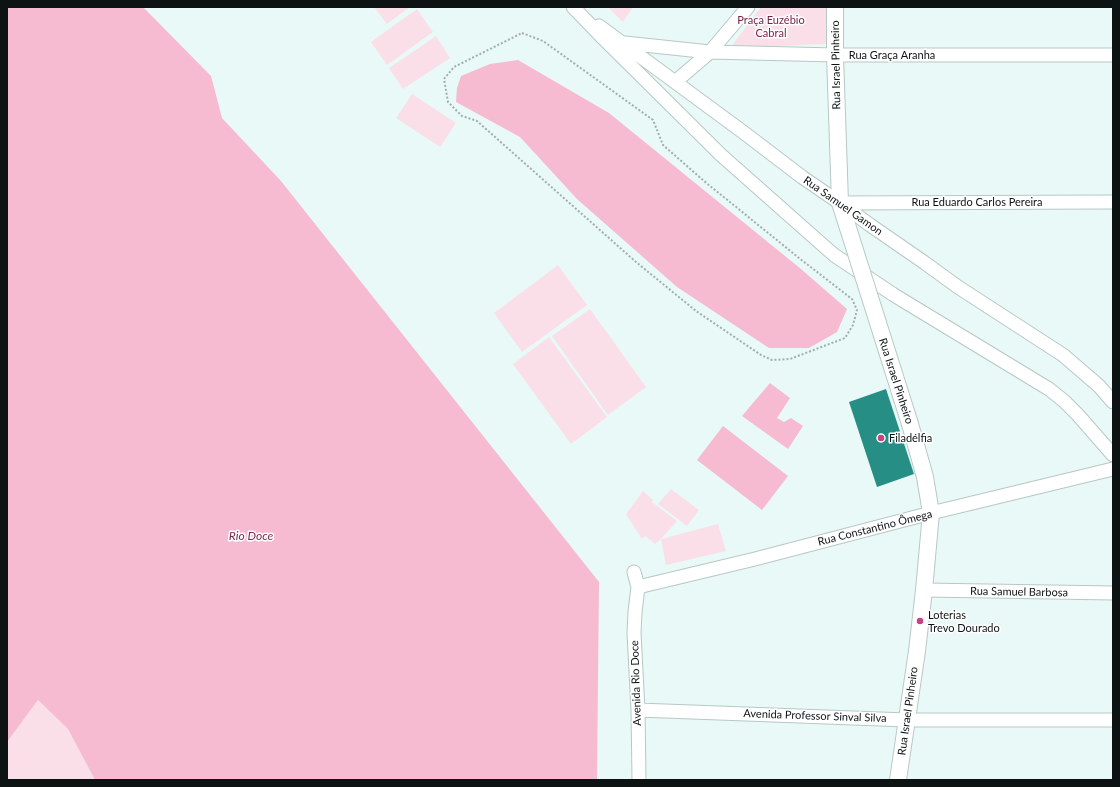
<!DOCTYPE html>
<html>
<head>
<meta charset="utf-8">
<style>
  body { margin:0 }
  #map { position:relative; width:1120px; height:787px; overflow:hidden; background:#e8f9f7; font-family:Lato,sans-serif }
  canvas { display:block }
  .frame { position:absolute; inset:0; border:8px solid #0d1212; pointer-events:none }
</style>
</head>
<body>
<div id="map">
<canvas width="1120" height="787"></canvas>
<div class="frame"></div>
</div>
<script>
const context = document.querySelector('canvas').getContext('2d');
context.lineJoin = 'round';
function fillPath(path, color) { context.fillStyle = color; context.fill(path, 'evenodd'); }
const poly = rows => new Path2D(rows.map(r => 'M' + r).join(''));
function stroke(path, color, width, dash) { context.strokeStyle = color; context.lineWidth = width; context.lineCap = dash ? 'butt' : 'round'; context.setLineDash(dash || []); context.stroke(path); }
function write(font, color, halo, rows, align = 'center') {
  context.font = font + ' Lato,sans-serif'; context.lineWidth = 3; context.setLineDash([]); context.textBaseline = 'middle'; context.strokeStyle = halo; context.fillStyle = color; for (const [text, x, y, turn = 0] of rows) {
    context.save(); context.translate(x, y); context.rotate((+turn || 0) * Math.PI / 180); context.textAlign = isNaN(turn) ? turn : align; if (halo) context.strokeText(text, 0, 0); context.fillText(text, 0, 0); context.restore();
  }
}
fillPath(poly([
  [374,7,410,7,387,24],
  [608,7,633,7,623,22],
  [761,7,826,7,826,44,730,48],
  [417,9,433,32,387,65,371,42],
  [436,36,450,58,403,89,389,68],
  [412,94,456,123,440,147,396,118],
  [558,265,587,305,522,352,494,313],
  [590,309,646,387,608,415,552,336],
  [549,337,607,417,571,444,513,364],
  [671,489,699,510,687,526,658,504],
  [643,491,653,500,652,502,677,521,661,539,718,524,726,551,666,565,661,539,655,544,645,536,642,539,626,514],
  [38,700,68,729,95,780,7,780,7,742]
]), '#fbdfe8');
fillPath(poly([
  [7,7,143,7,211,76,222,118,281,181,599,582,597,780,95,780,68,729,38,700,7,742],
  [518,60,609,113,801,269,847,309,837,332,809,348,769,348,677,287,577,199,520,137,456,102,457,88,461,76,490,64],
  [770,383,790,398,777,418,784,422,791,418,803,426,788,449,742,416],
  [723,426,788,476,762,510,697,460]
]), '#f6bbd0');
fillPath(poly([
  [886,389,914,474,877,487,849,402]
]), '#268e85');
const minor = poly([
  [573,7,602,37,721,155,834,255,894,295,1049,389,1064,401,1078,415,1113,455],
  [599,26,743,132,802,177,840,203,870,225,925,263,958,287,1063,355,1099,386,1113,402],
  [625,43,710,52,835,55,1113,55],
  [675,82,710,52,748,7],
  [840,203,1113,202],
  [634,572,638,587,635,612,634,633,638,710,639,780],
  [638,587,755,559,931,513,1113,469],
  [924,590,1113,593],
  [638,710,907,720,1113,720]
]);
const major = poly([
  [835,7,835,55,840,203,848,228],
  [898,780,917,651,924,590,931,513,925,477,910,424]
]);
stroke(minor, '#b7c8c5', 15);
stroke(major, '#b7c8c5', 18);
stroke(poly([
  [522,33,543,41,653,120,663,145,704,181,799,258,852,299,857,310,853,325,845,338,790,359,772,360,761,355,696,311,636,262,477,121,462,116,448,102,444,79,454,67,522,33]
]), '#a1aead', 2, [2, 2]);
stroke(minor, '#fff', 13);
stroke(major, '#fff', 16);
const majorBridge = poly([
  [848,228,910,424]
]);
stroke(majorBridge, '#b7c8c5', 18, []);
stroke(majorBridge, '#fff', 16);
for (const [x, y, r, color] of [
  [881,438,4,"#c94281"],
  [920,621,4,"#c94281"]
]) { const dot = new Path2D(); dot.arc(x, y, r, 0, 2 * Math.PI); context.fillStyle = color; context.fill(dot); stroke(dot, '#fff', 1.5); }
write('11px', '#76234a', '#fff', [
  ["Praça Euzébio",771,20],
  ["Cabral",771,33]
]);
write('11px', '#0d1212', '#fff', [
  ["Rua Graça Aranha",892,55],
  ["Rua Israel Pinheiro",836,65,-91],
  ["Rua Eduardo Carlos Pereira",977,202],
  ["Rua Samuel Gamon",843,206,35],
  ["Rua Israel Pinheiro",896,381,72],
  ["Rua Constantino Ômega",875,528,-14],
  ["Rua Samuel Barbosa",1019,592,1],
  ["Avenida Rio Doce",636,683,-92],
  ["Rua Israel Pinheiro",908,711,-82],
  ["Avenida Professor Sinval Silva",815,716,2]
]);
write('11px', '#0d1212', '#fff', [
  ["Filadélfia",889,438],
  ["Loterias",928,615],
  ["Trevo Dourado",928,628]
], 'left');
write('italic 12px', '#7d2a50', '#fff', [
  ["Rio Doce",251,536]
]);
</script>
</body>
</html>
